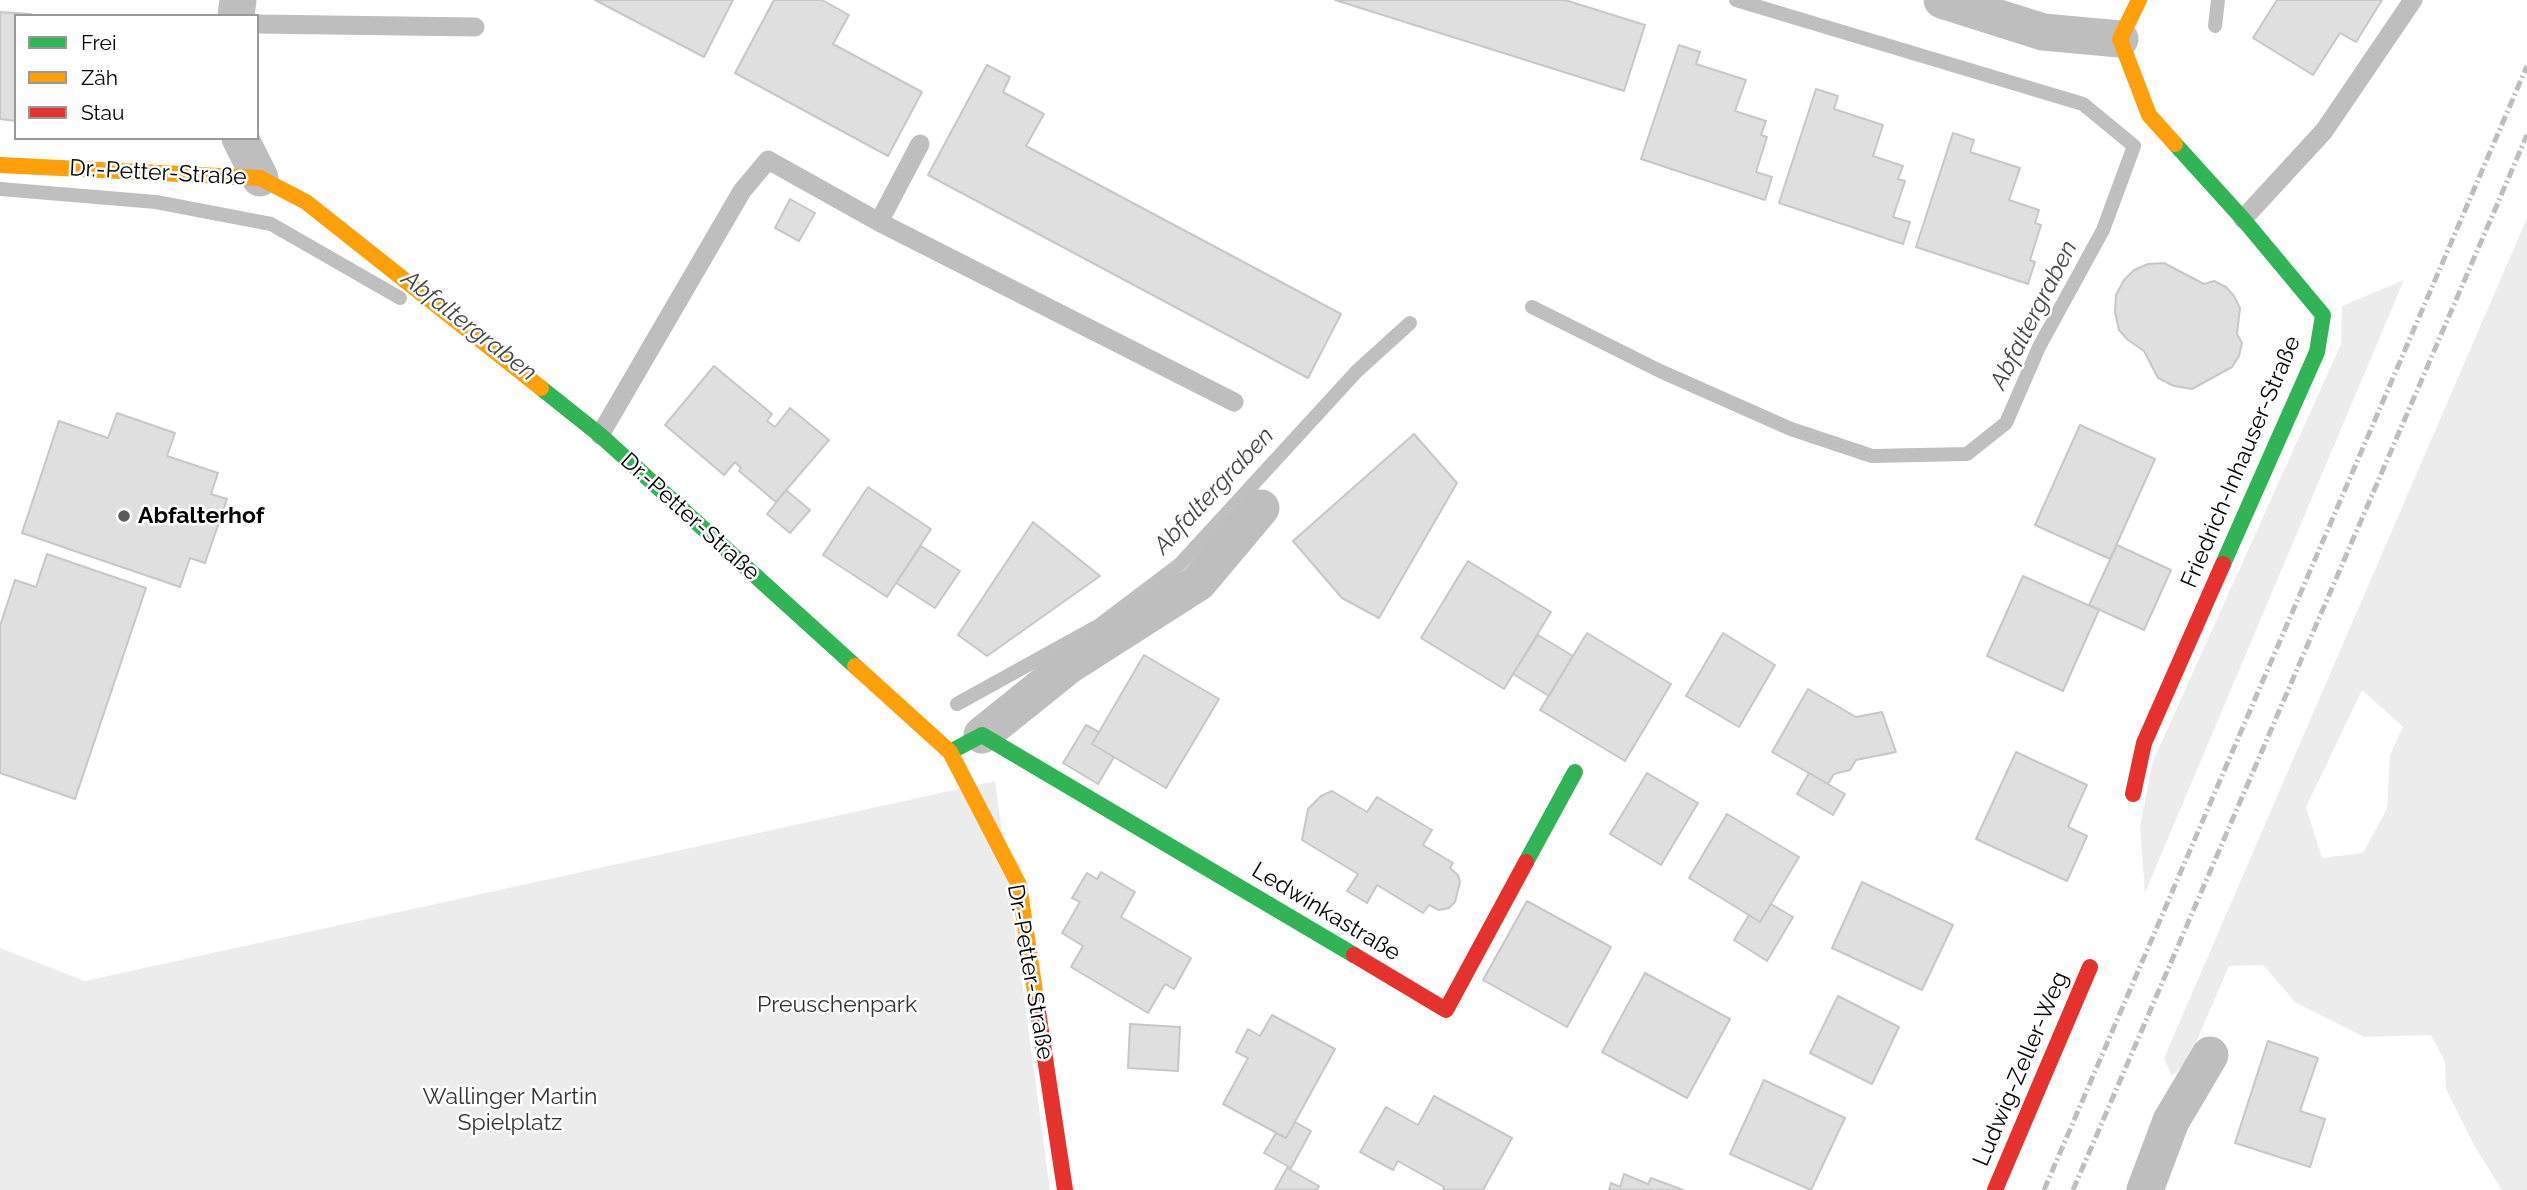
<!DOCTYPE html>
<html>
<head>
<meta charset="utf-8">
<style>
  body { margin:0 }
  #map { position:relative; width:2527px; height:1190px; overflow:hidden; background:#fff; font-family:Raleway,sans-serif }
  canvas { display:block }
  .legend { position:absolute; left:14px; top:14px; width:245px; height:126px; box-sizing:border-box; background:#fff; border:2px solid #999; margin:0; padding:9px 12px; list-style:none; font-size:21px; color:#000 }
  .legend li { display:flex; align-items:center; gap:14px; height:35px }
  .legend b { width:35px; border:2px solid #999 }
</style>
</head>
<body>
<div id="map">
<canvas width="2527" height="1190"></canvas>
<ul class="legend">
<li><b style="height:9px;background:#30b455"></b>Frei</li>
<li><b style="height:9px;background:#ff9f0a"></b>Zäh</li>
<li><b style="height:9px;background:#e5322d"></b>Stau</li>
</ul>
</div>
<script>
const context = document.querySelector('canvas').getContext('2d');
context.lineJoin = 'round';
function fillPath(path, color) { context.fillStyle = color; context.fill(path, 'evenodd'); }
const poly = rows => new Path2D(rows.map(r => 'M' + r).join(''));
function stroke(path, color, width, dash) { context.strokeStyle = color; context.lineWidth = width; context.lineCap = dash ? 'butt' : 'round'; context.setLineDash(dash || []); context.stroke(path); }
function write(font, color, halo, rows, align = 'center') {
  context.font = font + ' Raleway,sans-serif'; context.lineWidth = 5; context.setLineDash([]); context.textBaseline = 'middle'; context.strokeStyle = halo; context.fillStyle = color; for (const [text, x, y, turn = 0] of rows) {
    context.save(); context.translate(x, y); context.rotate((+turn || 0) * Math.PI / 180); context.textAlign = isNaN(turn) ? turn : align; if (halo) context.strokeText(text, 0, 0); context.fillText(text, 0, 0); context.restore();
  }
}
fillPath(poly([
  [2527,218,2527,1190,2502,1190,2475,1147,2446,1089,2445,1062,2431,1035,2364,1037,2296,1003,2263,965,2229,966,2188,1061,2172,1076,2164,1058],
  [2362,690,2403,727,2390,755,2387,809,2363,853,2322,858,2306,807],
  [2404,280,2145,893,2140,827,2153,761,2341,344,2342,306],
  [995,781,1050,1190,0,1190,0,948,85,981]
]), '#ececec');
stroke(poly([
  [2215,26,2218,0],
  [0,189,156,202,271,224,400,298],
  [1532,307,1660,371,1791,429,1872,456,1967,454,2006,423,2039,347,2103,230,2134,146,2083,104,1736,0],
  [957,704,1098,626,1180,564,1357,371,1410,323]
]), '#bfbfbf', 14);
const building = poly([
  [595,0,733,0,704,57,595,0],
  [774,0,822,0,849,15,833,44,922,92,888,156,735,73,774,0],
  [1335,0,1565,0,1645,25,1624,91,1335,0],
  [2277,0,2382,0,2356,42,2340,33,2313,75,2253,38,2277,0],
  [0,12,31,14,16,16,16,121,0,119,0,12],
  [1679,45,1700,52,1696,64,1746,80,1735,111,1766,121,1761,135,1767,137,1756,172,1772,177,1765,200,1641,159,1679,45],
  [987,65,1010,77,1003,92,1044,114,1026,146,1341,314,1308,378,928,175,987,65],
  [1816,89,1838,96,1834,109,1883,125,1873,156,1903,166,1898,179,1905,181,1893,217,1910,222,1903,244,1779,203,1816,89],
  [1953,133,1974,140,1970,152,2020,168,2009,200,2039,210,2035,223,2041,225,2030,260,2035,262,2028,284,1916,247,1953,133],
  [790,199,815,213,799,241,775,228,790,199],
  [2164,263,2204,284,2214,281,2226,287,2234,296,2240,308,2237,334,2242,343,2239,356,2232,367,2192,389,2174,386,2158,378,2144,351,2128,340,2119,330,2115,312,2116,295,2124,280,2134,270,2148,264,2164,263],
  [714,366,772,414,767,421,775,427,790,408,829,440,776,502,739,471,741,468,735,462,724,475,665,425,714,366],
  [117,413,175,433,167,456,218,473,211,494,227,499,205,563,190,558,180,587,22,533,59,421,108,438,117,413],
  [2080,425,2155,459,2110,559,2035,525,2080,425],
  [1414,434,1457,483,1379,618,1342,598,1293,541,1414,434],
  [868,487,931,529,887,597,823,555,868,487],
  [786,490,810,510,790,533,767,514,786,490],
  [1033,522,1100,576,987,656,958,635,1033,522],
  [2117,545,2171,570,2144,630,2089,605,2117,545],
  [921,546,960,571,935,608,896,583,921,546],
  [47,554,146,588,75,799,0,773,0,626,15,580,36,587,47,554],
  [1468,561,1551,612,1504,689,1421,638,1468,561],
  [2023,576,2099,610,2063,691,1987,656,2023,576],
  [1587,633,1671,684,1625,761,1540,710,1587,633],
  [1723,633,1775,665,1739,727,1686,696,1723,633],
  [1538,635,1573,656,1549,696,1513,674,1538,635],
  [1144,655,1219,699,1166,788,1092,744,1144,655],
  [1808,689,1856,717,1882,712,1896,752,1856,760,1850,770,1834,774,1828,784,1772,752,1808,689],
  [1086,725,1099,732,1092,744,1114,757,1098,784,1063,763,1086,725],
  [2016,752,2087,785,2068,827,2087,836,2067,881,1976,839,2016,752],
  [1647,773,1698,803,1661,865,1610,834,1647,773],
  [1809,773,1845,794,1833,815,1797,794,1809,773],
  [1332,791,1367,812,1377,797,1432,830,1423,845,1453,863,1450,868,1458,875,1460,882,1455,902,1449,908,1439,910,1429,905,1423,913,1377,885,1367,903,1347,891,1358,874,1302,840,1308,809,1321,796,1332,791],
  [1727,814,1799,857,1760,922,1689,878,1727,814],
  [1101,872,1135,892,1121,917,1191,958,1174,989,1165,984,1148,1013,1071,967,1083,946,1062,933,1080,902,1072,898,1087,873,1097,879,1101,872],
  [1862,882,1953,925,1922,990,1832,948,1862,882],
  [1527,901,1611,947,1567,1027,1483,980,1527,901],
  [1771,904,1793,917,1767,961,1734,940,1749,915,1760,922,1771,904],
  [1645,973,1730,1019,1687,1098,1602,1052,1645,973],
  [1838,996,1899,1027,1872,1084,1810,1053,1838,996],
  [1272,1015,1335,1049,1286,1138,1223,1104,1248,1058,1236,1052,1248,1029,1260,1036,1272,1015],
  [1130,1024,1180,1027,1178,1071,1128,1068,1130,1024],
  [2268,1041,2318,1058,2300,1111,2325,1119,2310,1167,2235,1143,2268,1041],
  [1764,1080,1845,1118,1811,1190,1730,1154,1764,1080],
  [1434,1096,1512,1138,1483,1190,1443,1190,1444,1187,1398,1161,1393,1170,1360,1152,1386,1107,1418,1125,1434,1096],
  [1295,1122,1311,1131,1291,1168,1264,1153,1276,1133,1286,1138,1295,1122],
  [1287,1168,1319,1186,1317,1190,1275,1190,1287,1168],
  [1624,1174,1648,1184,1651,1178,1683,1190,1609,1190,1611,1183,1620,1187,1624,1174]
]);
fillPath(building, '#dfdfdf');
stroke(building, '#c7c7c7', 2);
stroke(poly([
  [257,24,475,27],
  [2243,219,2324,131,2413,0],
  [879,222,1234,402],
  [600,435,742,191,768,160,879,222,920,144]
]), '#bebebe', 19);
stroke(poly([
  [1942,0,2043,32,2120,39],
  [236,16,238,0],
  [240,138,260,178],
  [982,735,1068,666,1198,583,1261,508],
  [2145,1190,2171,1121,2210,1055]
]), '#bebebe', 37);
stroke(poly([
  [2175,144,2243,219,2323,315,2317,352,2223,564],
  [541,388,600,435,855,666],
  [950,752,982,735,1354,955],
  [1526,862,1575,772]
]), '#30b455', 16);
stroke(poly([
  [2139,0,2120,39,2149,115,2175,144],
  [0,165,260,178,306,202,541,388],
  [855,666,950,752,1019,885,1037,1005]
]), '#ff9f0a', 16);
stroke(poly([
  [2133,794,2144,743,2223,564],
  [1354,955,1446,1010,1526,862],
  [1037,1005,1065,1190],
  [1995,1190,2090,967]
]), '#e5322d', 16);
stroke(poly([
  [2044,1190,2527,66],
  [2073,1190,2527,135]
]), '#bebebe', 5, [10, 3.5, 2, 3.5]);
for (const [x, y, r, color] of [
  [124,516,7,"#595959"]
]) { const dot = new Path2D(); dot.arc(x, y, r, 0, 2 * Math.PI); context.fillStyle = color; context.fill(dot); stroke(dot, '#fff', 2.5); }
write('23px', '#000', '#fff', [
  ["Dr.-Petter-Straße",158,173,3],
  ["Friedrich-Inhauser-Straße",2241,462,-67],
  ["Dr.-Petter-Straße",690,517,42],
  ["Ledwinkastraße",1326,912,31],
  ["Dr.-Petter-Straße",1030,972,80],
  ["Ludwig-Zeller-Weg",2021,1069,-67]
]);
write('bold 23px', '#000', '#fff', [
  ["Abfalterhof",138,516]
], 'left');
write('23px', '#333', '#fff', [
  ["Preuschenpark",837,1005],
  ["Wallinger Martin",510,1097],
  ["Spielplatz",510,1123]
]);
write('italic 24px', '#444', '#fff', [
  ["Abfaltergraben",2034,315,-63],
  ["Abfaltergraben",469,326,38],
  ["Abfaltergraben",1214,491,-47]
]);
</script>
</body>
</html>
